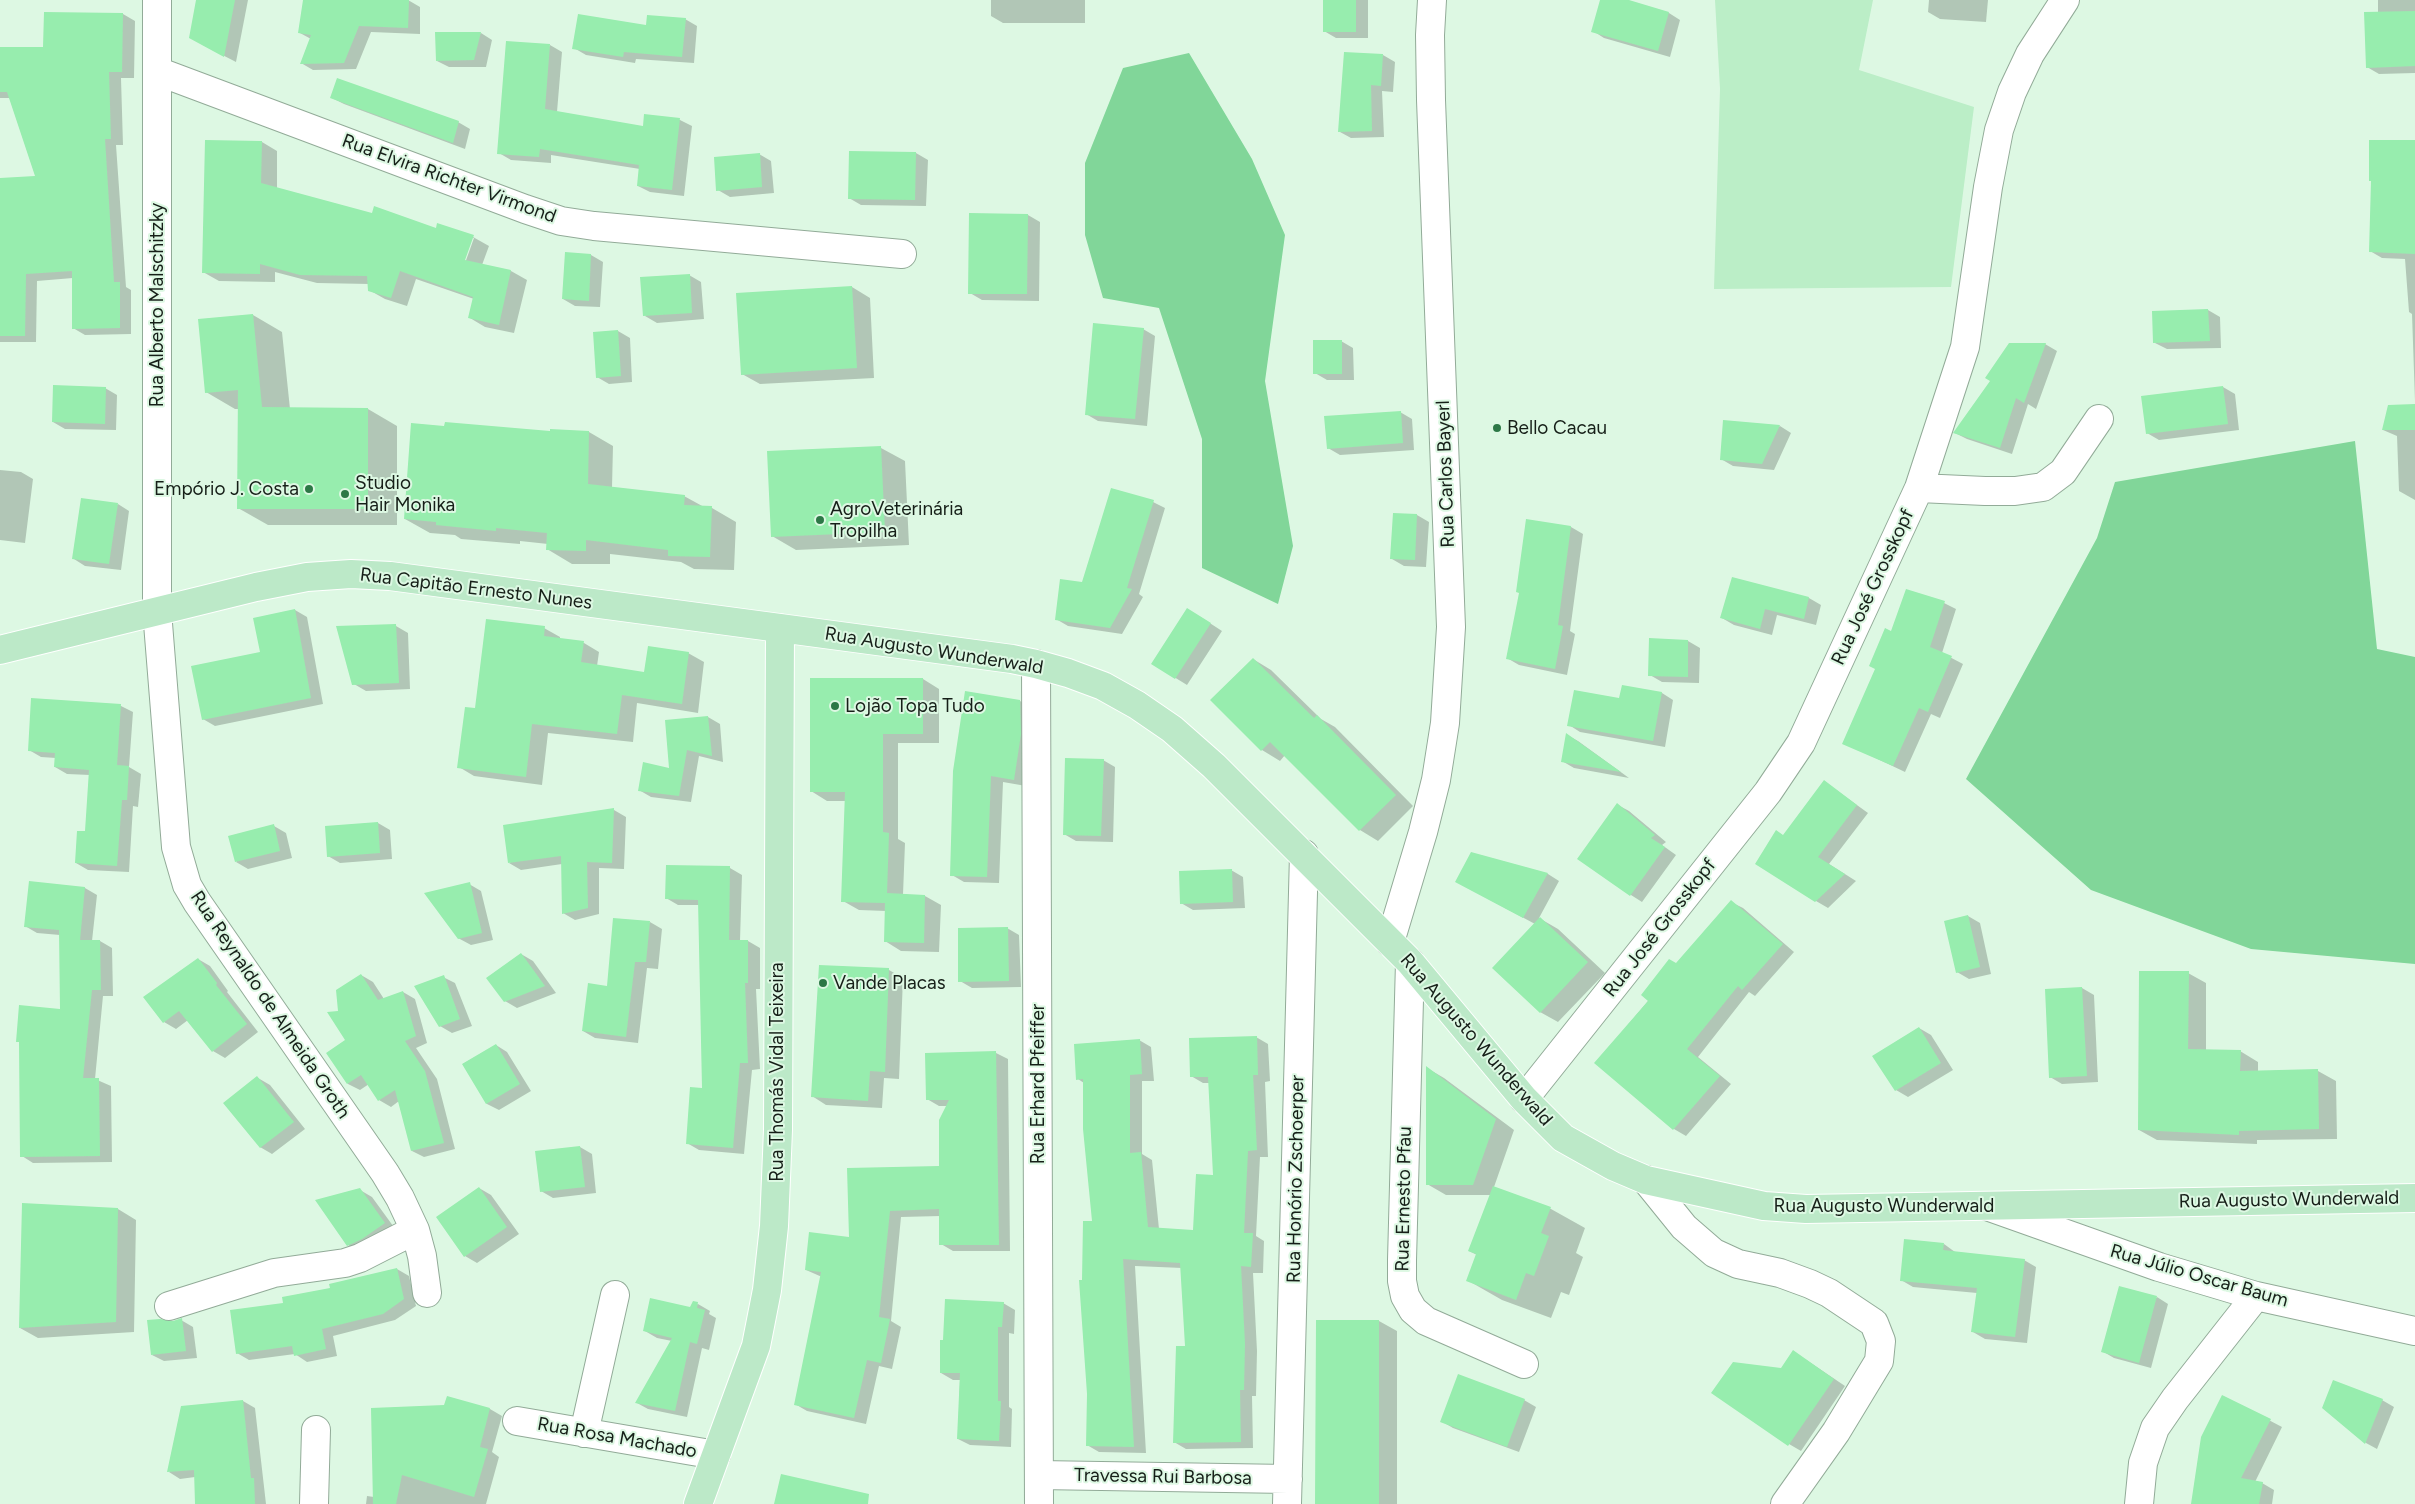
<!DOCTYPE html>
<html>
<head>
<meta charset="utf-8">
<style>
  body { margin:0 }
  canvas { display:block; background:#ddf8e3 }
</style>
</head>
<body>
<canvas width="2415" height="1504"></canvas>
<script>
const context = document.querySelector('canvas').getContext('2d');
context.lineJoin = 'round';
function fillPath(path, color) { context.fillStyle = color; context.fill(path, 'evenodd'); }
const poly = rows => new Path2D(rows.map(r => 'M' + r).join(''));
function stroke(path, color, width, dash) { context.strokeStyle = color; context.lineWidth = width; context.lineCap = dash ? 'butt' : 'round'; context.setLineDash(dash || []); context.stroke(path); }
function write(font, color, halo, rows, align = 'center') {
  context.font = font + ' Figtree,sans-serif'; context.lineWidth = 4; context.setLineDash([]); context.textBaseline = 'middle'; context.strokeStyle = halo; context.fillStyle = color; for (const [text, x, y, turn = 0] of rows) {
    context.save(); context.translate(x, y); context.rotate((+turn || 0) * Math.PI / 180); context.textAlign = isNaN(turn) ? turn : align; if (halo) context.strokeText(text, 0, 0); context.fillText(text, 0, 0); context.restore();
  }
}
fillPath(poly([
  [1715,0,1873,0,1859,70,1974,107,1951,287,1714,289,1720,89]
]), '#bbeec7');
fillPath(poly([
  [1189,53,1252,159,1285,235,1265,381,1293,546,1278,604,1202,568,1202,439,1159,308,1103,298,1085,235,1085,163,1123,68],
  [2355,441,2377,649,2415,657,2415,964,2251,949,2091,890,1966,779,2097,538,2115,482]
]), '#81d699');
fillPath(poly([
  [198,0,248,0,236,62,203,45],
  [304,0,408,0,420,7,420,34,371,32,356,69,313,70,301,63,311,39,300,33],
  [991,0,1085,0,1085,23,1003,23,991,16],
  [1324,0,1368,0,1368,38,1336,38,1324,31],
  [1602,0,1624,0,1669,13,1680,20,1670,57,1604,38,1593,31],
  [1929,0,1988,0,1986,22,1940,19,1928,12],
  [2378,0,2415,0,2415,73,2379,74,2367,67,2378,13],
  [123,14,135,21,134,78,121,78,123,145,116,145,126,287,131,290,131,334,85,335,73,328,73,278,37,281,36,342,0,342,0,180,37,177,11,98,0,98,0,48,44,48],
  [685,19,697,26,694,63,636,59,635,63,586,55,574,48,647,26],
  [481,33,492,40,486,67,449,67,437,61],
  [550,45,562,52,557,112,644,127,645,116,680,120,692,126,684,196,650,192,638,186,640,169,551,155,551,163,511,160,499,153],
  [1383,55,1395,62,1393,92,1382,91,1384,137,1351,138,1340,132],
  [332,98,458,122,470,129,465,149,344,104],
  [2415,141,2415,401,2412,314,2409,312,2405,259,2382,258,2370,251],
  [262,142,277,151,277,189,373,214,473,237,489,246,482,265,511,271,527,280,514,333,485,327,470,318,474,299,416,279,407,306,385,299,369,290,369,284,317,283,275,272,275,282,219,281,203,272],
  [471,238,474,238,464,266,462,265],
  [916,153,928,160,926,206,861,205,849,198],
  [759,154,771,161,774,193,730,197,718,190],
  [1028,215,1040,222,1039,301,982,300,970,293],
  [566,253,591,255,603,262,600,307,575,306,563,299],
  [689,275,701,282,704,319,657,323,645,316],
  [852,287,870,298,874,378,760,384,742,374],
  [2208,310,2220,317,2221,348,2167,349,2155,343,2153,312],
  [253,315,282,332,290,409,368,409,397,426,397,525,268,525,238,508,239,409,235,409,206,392,199,320],
  [1143,329,1155,336,1147,426,1098,421,1086,414],
  [618,331,630,338,632,382,609,384,597,377],
  [1341,341,1353,348,1354,380,1327,380,1315,373],
  [2045,344,2057,351,2036,409,2028,404,2012,454,1967,439,1955,433],
  [2223,387,2235,394,2239,430,2159,440,2147,433],
  [105,388,117,395,116,430,65,429,53,422],
  [2415,406,2415,500,2399,491,2397,436,2383,430],
  [1400,412,1412,419,1414,450,1340,455,1328,448],
  [1780,426,1791,433,1774,470,1733,466,1721,459],
  [589,432,613,446,612,488,684,496,704,507,712,508,736,522,734,570,694,569,681,562,610,554,610,564,572,564,547,549,548,544,520,541,520,544,461,539,455,535,430,533,405,519,551,433],
  [881,448,905,461,909,545,796,550,772,536,769,452],
  [0,470,21,472,33,479,25,543,0,540],
  [1153,502,1165,508,1139,594,1143,597,1122,634,1068,626,1056,619,1083,584],
  [118,504,129,511,121,570,85,566,74,559],
  [1394,514,1417,515,1429,522,1426,567,1404,566,1392,559],
  [1527,521,1571,527,1583,534,1570,631,1575,634,1567,675,1519,665,1507,658,1520,593],
  [1733,578,1809,598,1821,605,1816,625,1777,615,1772,635,1734,625,1722,618],
  [1944,603,1956,609,1942,653,1963,664,1940,718,1931,714,1905,772,1844,743,1892,633],
  [295,610,307,617,323,704,215,726,203,719,262,653],
  [1199,616,1222,631,1187,685,1153,664],
  [396,626,408,633,410,689,366,691,354,684,337,628],
  [544,628,560,637,560,639,584,643,599,652,597,666,645,673,688,653,704,662,698,713,637,703,633,742,548,733,542,785,474,776,459,767,477,710],
  [1650,640,1688,641,1700,648,1699,683,1662,682,1650,675],
  [1253,659,1271,670,1321,719,1335,727,1413,806,1378,841,1360,830,1285,755,1280,761,1262,750,1212,700],
  [923,679,939,689,939,743,898,743,898,839,905,843,903,895,925,896,941,905,939,952,901,951,885,941,886,911,859,910,843,901,846,801,827,801,811,791],
  [966,693,1020,701,1032,708,1026,786,1003,782,999,883,964,882,952,875],
  [1662,693,1673,700,1665,747,1580,732,1569,725,1620,699],
  [32,699,121,706,133,712,129,767,141,774,138,807,133,806,129,872,88,870,76,863,87,833,90,775,67,774,55,767,56,758,41,757,29,750],
  [708,717,720,724,723,762,699,756,691,802,651,797,639,790,671,769],
  [1567,735,1578,741,1629,778,1574,768,1562,761],
  [1103,760,1115,767,1113,842,1076,841,1064,834],
  [1825,782,1868,813,1829,864,1856,881,1828,908,1816,901,1784,836],
  [1618,805,1629,811,1666,842,1662,845,1676,855,1642,902,1631,895],
  [614,810,626,817,624,869,599,868,599,914,575,920,563,913,562,864,521,870,509,863],
  [378,823,390,830,392,859,340,863,328,856],
  [274,826,286,833,292,858,248,869,236,862],
  [1471,854,1548,874,1559,881,1539,918,1558,929,1605,973,1558,1022,1540,1012,1535,924,1468,888],
  [667,866,730,868,742,875,740,941,748,941,760,948,760,989,756,989,760,1069,752,1070,744,1154,699,1150,687,1143,703,1089,699,905,678,905,666,898],
  [1231,870,1243,877,1245,908,1193,910,1181,903],
  [30,882,85,888,97,895,92,941,100,941,112,948,113,996,103,996,95,1079,111,1086,112,1162,33,1163,22,1156,61,1011,60,935,37,933,25,926],
  [469,884,481,891,493,940,471,945,458,938],
  [1731,902,1743,908,1794,952,1755,996,1749,992,1698,1057,1731,1084,1686,1136,1674,1129,1596,1063],
  [1968,916,1980,923,1991,974,1969,979,1957,972],
  [650,922,662,929,658,969,647,968,638,1043,595,1038,583,1031],
  [1007,928,1019,935,1021,987,972,988,960,981],
  [521,954,533,961,556,993,517,1008,505,1001],
  [198,959,210,966,228,991,227,992,258,1032,225,1058,213,1051,188,1020,176,1029,164,1022],
  [820,966,889,970,903,978,899,1079,884,1078,882,1108,826,1105,812,1096],
  [2188,973,2206,983,2206,1050,2240,1051,2258,1062,2258,1072,2318,1071,2336,1081,2337,1139,2257,1140,2257,1144,2157,1140,2139,1130],
  [361,975,373,982,384,999,403,992,415,999,427,1043,416,1048,437,1079,455,1149,424,1157,412,1151,399,1101,391,1107,379,1100,369,1084,360,1090,348,1084,347,1040,339,1012],
  [443,977,455,983,472,1026,452,1033,440,1026],
  [2082,988,2094,995,2098,1082,2062,1084,2050,1077],
  [1919,1028,1931,1035,1953,1070,1908,1097,1896,1090],
  [1256,1037,1268,1044,1270,1081,1265,1082,1268,1157,1260,1157,1256,1236,1264,1241,1263,1273,1253,1273,1257,1351,1256,1396,1252,1396,1253,1448,1186,1449,1174,1442,1186,1348,1182,1268,1135,1266,1146,1453,1099,1452,1087,1445,1089,1394,1083,1281,1093,1223,1084,1083,1078,1079,1139,1040,1151,1047,1154,1081,1142,1081,1142,1154,1152,1160,1159,1229,1195,1231,1214,1176,1209,1083,1203,1083,1191,1076],
  [496,1045,507,1052,531,1091,499,1110,487,1104,463,1064],
  [996,1053,1008,1059,1010,1251,953,1251,941,1244,941,1216,901,1217,891,1321,901,1327,892,1369,879,1366,866,1424,807,1411,795,1404,822,1277,806,1270,941,1167,947,1106,939,1106,927,1099],
  [1427,1068,1444,1078,1514,1130,1494,1187,1551,1209,1585,1228,1576,1253,1583,1257,1569,1295,1561,1292,1551,1318,1502,1300,1467,1280,1477,1255,1469,1251,1491,1195,1446,1195,1427,1184],
  [258,1078,270,1085,305,1129,272,1154,260,1147],
  [580,1147,592,1154,596,1193,553,1198,541,1191],
  [479,1188,491,1195,519,1234,477,1263,465,1256,438,1218],
  [360,1190,372,1197,396,1230,360,1252,348,1245],
  [118,1209,136,1220,134,1332,38,1338,20,1328],
  [1944,1244,1955,1252,2024,1260,2036,1267,2027,1343,1985,1339,1973,1332,1977,1293,1913,1287,1901,1280],
  [397,1269,409,1276,416,1306,395,1320,333,1336,337,1356,307,1362,295,1354,249,1360,237,1353,285,1304],
  [2157,1297,2168,1304,2151,1368,2114,1358,2102,1351],
  [1003,1303,1015,1310,1014,1334,1009,1333,1009,1407,1012,1409,1011,1447,970,1445,958,1439,960,1380,953,1380,941,1373,944,1341],
  [698,1304,710,1311,709,1314,716,1318,709,1350,702,1348,687,1417,648,1409,637,1403,672,1341,657,1338,645,1331],
  [181,1320,193,1327,197,1358,164,1361,152,1355,173,1322],
  [1317,1321,1379,1321,1397,1331,1397,1504,1317,1504],
  [1805,1359,1845,1386,1801,1451,1789,1444,1782,1369],
  [2223,1396,2282,1427,2255,1482,2262,1483,2274,1490,2272,1504,2192,1504],
  [1524,1400,1536,1407,1519,1452,1453,1428,1441,1421],
  [2382,1400,2394,1407,2377,1449,2366,1443,2323,1408],
  [243,1401,255,1408,266,1504,196,1504,195,1477,180,1479,169,1472],
  [372,1409,490,1409,502,1416,492,1452,499,1457,486,1504,366,1504,367,1496,374,1497]
]), '#0003');
fillPath(poly([
  [196,0,235,0,224,57,189,38],
  [303,0,409,0,408,28,359,26,344,63,300,64,311,35,298,33],
  [1323,0,1356,0,1356,32,1323,32],
  [1600,0,1629,0,1669,12,1658,51,1591,32],
  [2415,11,2415,66,2366,68,2364,12],
  [44,12,123,13,122,72,109,72,111,139,105,139,114,282,120,282,120,328,72,329,72,271,26,274,25,336,0,336,0,178,35,176,7,92,0,92,0,47,43,47],
  [578,14,646,25,647,15,686,18,682,57,624,52,623,57,572,49],
  [435,32,481,32,474,60,436,61],
  [506,41,550,44,545,109,643,126,644,114,680,118,672,190,637,186,639,165,540,149,539,157,497,154],
  [1344,52,1383,54,1381,86,1371,85,1372,131,1338,132],
  [337,78,459,121,453,143,330,98],
  [205,140,262,141,261,183,372,213,374,206,436,228,437,223,474,235,465,260,511,270,499,325,468,318,473,297,400,271,391,298,368,291,367,276,300,275,260,264,260,274,202,273],
  [2369,140,2415,140,2415,254,2369,252,2371,181,2369,181],
  [849,151,916,152,915,200,848,199],
  [760,153,762,187,716,191,714,157],
  [969,213,1028,214,1027,294,968,294],
  [565,252,591,254,589,301,562,299],
  [690,274,692,313,643,316,640,277],
  [852,286,857,368,741,375,736,293],
  [2208,309,2210,341,2153,343,2152,311],
  [253,314,262,407,368,408,368,509,237,509,238,390,205,393,198,319],
  [1093,323,1144,328,1135,419,1085,415],
  [618,330,621,376,596,378,593,332],
  [1313,340,1342,340,1342,374,1313,374],
  [2009,343,2046,343,2024,403,2016,398,2000,448,1953,433,1990,381,1985,378],
  [53,385,106,387,105,424,52,422],
  [2223,386,2228,424,2146,434,2141,396],
  [2415,404,2415,430,2382,430,2388,405],
  [1401,411,1403,443,1327,449,1324,416],
  [1723,420,1780,425,1762,464,1720,460],
  [445,422,550,431,550,429,589,431,588,484,685,495,684,505,712,506,710,557,668,556,668,550,586,540,586,551,546,550,547,533,496,528,496,531,436,525,436,522,404,519,411,423,444,426],
  [881,446,885,532,771,537,767,451],
  [1111,488,1154,500,1127,588,1132,589,1110,628,1055,620,1060,579,1082,582],
  [81,498,118,503,109,564,72,559],
  [1393,513,1417,514,1415,560,1390,559],
  [1526,519,1571,526,1558,625,1563,626,1555,669,1506,659,1519,593,1516,592],
  [1732,577,1809,597,1804,619,1765,609,1760,629,1720,618],
  [1906,589,1945,601,1930,647,1952,656,1928,712,1919,708,1893,766,1842,744,1875,669,1869,666,1885,628,1891,631],
  [1187,608,1211,623,1175,679,1151,664],
  [295,609,311,698,202,720,191,666,260,652,253,618],
  [486,619,545,626,544,636,584,641,581,662,644,672,648,646,689,652,682,704,622,695,617,734,532,724,526,777,457,768,465,707,475,708],
  [396,624,399,683,352,685,336,626],
  [1649,638,1688,640,1688,677,1648,676],
  [1253,658,1314,718,1317,715,1396,795,1359,831,1270,742,1261,751,1210,700],
  [810,678,923,678,923,734,883,734,883,832,889,833,887,893,925,895,924,943,884,942,885,903,841,902,845,792,810,792],
  [1622,685,1662,692,1653,741,1567,726,1574,690,1619,698],
  [965,691,1020,700,1021,734,1014,780,991,776,987,877,950,876,953,771],
  [31,698,121,704,117,765,129,766,127,800,122,800,117,866,75,863,77,831,85,831,89,770,54,767,55,753,28,751],
  [708,716,712,756,687,750,679,796,638,791,643,762,669,768,665,720],
  [1566,733,1621,772,1561,762],
  [1065,758,1104,759,1101,836,1063,835],
  [1824,780,1857,805,1818,857,1845,874,1815,902,1755,864,1776,830,1783,835],
  [1617,803,1655,835,1651,838,1665,847,1630,896,1577,859],
  [614,808,612,863,587,862,588,908,562,914,561,856,508,863,503,825],
  [378,822,380,853,327,857,325,826],
  [274,824,280,851,235,862,228,836],
  [1471,852,1548,873,1523,918,1455,882],
  [666,865,730,866,729,940,748,940,748,983,745,983,748,1063,740,1063,733,1148,686,1144,690,1087,702,1088,698,900,665,899],
  [1232,869,1233,902,1180,904,1179,871],
  [29,881,85,887,80,940,100,940,101,990,92,990,83,1078,99,1078,100,1156,20,1157,19,1042,16,1042,19,1005,60,1009,59,930,24,927],
  [470,882,482,933,458,939,424,893],
  [1731,900,1783,944,1742,990,1738,986,1687,1049,1720,1076,1673,1130,1594,1063,1648,1001,1641,995,1669,959,1676,963],
  [1968,915,1980,967,1956,973,1944,921],
  [1540,917,1588,962,1540,1013,1492,968],
  [613,918,650,921,646,962,635,962,626,1037,582,1031,588,983,607,986],
  [1008,927,1009,981,958,982,958,928],
  [521,953,545,986,504,1002,486,978],
  [198,958,217,983,216,985,247,1024,212,1052,179,1011,163,1023,143,997],
  [819,965,889,968,885,1072,870,1071,868,1101,811,1097],
  [2139,971,2189,971,2188,1049,2241,1050,2240,1071,2318,1069,2319,1129,2239,1131,2239,1135,2138,1130],
  [361,974,378,1000,403,991,416,1036,405,1041,425,1071,444,1143,411,1151,395,1090,378,1101,361,1075,347,1084,326,1053,345,1040,327,1012,338,1011,336,990],
  [444,975,460,1019,439,1027,414,986],
  [2082,987,2087,1076,2049,1078,2045,989],
  [1919,1027,1941,1063,1895,1091,1872,1056],
  [1257,1036,1258,1075,1253,1075,1257,1150,1248,1151,1244,1233,1253,1233,1251,1267,1241,1266,1245,1344,1244,1390,1240,1390,1241,1442,1173,1443,1176,1346,1185,1346,1180,1263,1123,1259,1134,1447,1086,1446,1087,1394,1079,1280,1082,1280,1083,1221,1092,1221,1083,1129,1083,1079,1076,1080,1074,1044,1140,1039,1142,1074,1130,1075,1130,1153,1141,1152,1148,1227,1193,1230,1196,1174,1213,1175,1208,1077,1190,1077,1189,1038],
  [496,1044,520,1084,486,1104,462,1064],
  [996,1051,999,1245,939,1245,939,1209,890,1211,879,1317,890,1319,881,1363,867,1360,854,1418,794,1405,821,1272,805,1270,809,1232,849,1237,847,1168,939,1166,939,1120,949,1100,926,1100,925,1053],
  [1426,1066,1496,1119,1473,1185,1426,1185],
  [257,1076,294,1122,260,1148,223,1103],
  [580,1146,585,1187,540,1192,535,1151],
  [1493,1186,1551,1207,1541,1233,1549,1236,1534,1276,1526,1273,1516,1300,1466,1281,1476,1254,1468,1251],
  [479,1187,507,1227,464,1257,436,1217],
  [360,1188,385,1223,362,1239,347,1246,315,1200],
  [22,1203,118,1208,116,1322,19,1328],
  [1904,1239,1944,1243,1943,1250,2025,1259,2015,1337,1971,1332,1977,1288,1900,1281],
  [397,1268,404,1299,383,1314,322,1329,326,1349,294,1356,292,1346,236,1354,230,1310,283,1303,282,1297,330,1288,329,1284],
  [2119,1286,2157,1296,2139,1363,2101,1352],
  [650,1298,690,1307,693,1301,698,1302,697,1308,705,1310,697,1344,690,1342,675,1411,635,1403,672,1338,643,1331],
  [945,1299,1004,1302,1002,1327,998,1327,998,1401,1001,1401,999,1441,957,1439,960,1373,940,1373,940,1340,943,1340],
  [182,1318,186,1351,151,1355,147,1320,160,1319,173,1321],
  [1316,1320,1379,1320,1379,1504,1315,1504],
  [1793,1350,1834,1379,1788,1446,1711,1393,1733,1362,1781,1368],
  [1458,1374,1525,1399,1507,1447,1440,1422],
  [2333,1380,2383,1399,2365,1444,2322,1408],
  [2222,1395,2271,1419,2241,1478,2263,1482,2259,1504,2191,1504,2201,1437],
  [447,1396,490,1408,480,1447,488,1449,474,1497,402,1475,396,1504,373,1504,371,1408,444,1405],
  [243,1400,251,1478,254,1478,255,1504,195,1504,194,1470,167,1472,181,1406],
  [781,1474,869,1494,868,1504,774,1504]
]), '#97edae');
const minor = poly([
  [157,0,157,611,176,847,187,885,197,902,385,1173,400,1198,415,1230,422,1256,427,1293],
  [157,71,525,209,561,221,594,226,902,254],
  [1919,488,1985,491,2015,491,2043,487,2063,472,2099,419],
  [1036,664,1039,1504],
  [1390,942,1423,832,1436,780,1445,723,1451,627,1431,100,1430,35,1432,0],
  [1410,962,1402,1260,1402,1281,1405,1296,1413,1310,1426,1321,1524,1364],
  [1524,1099,1768,792,1801,743,1919,488,1965,347,1988,187,1999,130,2012,92,2030,54,2065,0],
  [1646,1180,1684,1227,1714,1253,1738,1264,1780,1273,1810,1284,1829,1293,1874,1323,1881,1341,1879,1361,1836,1432,1785,1504],
  [1987,1206,2159,1267,2256,1296,2415,1331],
  [169,1306,274,1273,345,1263,360,1258,415,1230],
  [517,1421,716,1455],
  [584,1433,615,1295],
  [1039,1475,1288,1479],
  [314,1504,316,1430],
  [1287,1504,1304,854],
  [2139,1504,2143,1463,2155,1428,2175,1399,2256,1296]
]);
const major = poly([
  [0,650,256,587,307,577,351,574,390,576,1012,659,1036,664,1068,673,1103,686,1137,705,1172,729,1214,766,1410,962,1524,1099,1563,1138,1613,1166,1646,1180,1764,1206,1806,1209,2415,1198],
  [698,1504,756,1346,767,1290,774,1226,778,1130,780,628]
]);
stroke(minor, '#92ab98', 30);
stroke(major, '#fff', 30);
stroke(minor, '#fff', 28);
stroke(major, '#bce9c8', 28);
for (const [x, y, r, color] of [
  [1497,428,5,"#2c7846"],
  [309,489,5,"#2c7846"],
  [345,494,5,"#2c7846"],
  [820,520,5,"#2c7846"],
  [835,706,5,"#2c7846"],
  [823,983,5,"#2c7846"]
]) { const dot = new Path2D(); dot.arc(x, y, r, 0, 2 * Math.PI); context.fillStyle = color; context.fill(dot); stroke(dot, '#ddf8e3', 2); }
write('19px', '#161f18', '#ddf8e3', [
  ["Rua Elvira Richter Virmond",449,179,20],
  ["Rua Alberto Malschitzky",157,305,-90],
  ["Rua Carlos Bayerl",1446,474,-92],
  ["Rua José Grosskopf",1873,587,-65],
  ["Rua Capitão Ernesto Nunes",476,589,7],
  ["Rua Augusto Wunderwald",934,651,9],
  ["Rua José Grosskopf",1660,928,-52],
  ["Rua Reynaldo de Almeida Groth",270,1005,56],
  ["Rua Augusto Wunderwald",1476,1040,49],
  ["Rua Thomás Vidal Teixeira",777,1072,-90],
  ["Rua Erhard Pfeiffer",1038,1084,-90],
  ["Rua Honório Zschoerper",1296,1179,-89],
  ["Rua Ernesto Pfau",1404,1199,-89],
  ["Rua Augusto Wunderwald",2289,1200,-1],
  ["Rua Augusto Wunderwald",1884,1206],
  ["Rua Júlio Oscar Baum",2199,1276,16],
  ["Rua Rosa Machado",617,1438,10],
  ["Travessa Rui Barbosa",1163,1477,1]
]);
write('19px', '#161f18', '#ddf8e3', [
  ["Bello Cacau",1507,428],
  ["Studio",355,483],
  ["Hair Monika",355,505],
  ["Empório J. Costa",299,489,"right"],
  ["AgroVeterinária",830,509],
  ["Tropilha",830,531],
  ["Lojão Topa Tudo",845,706],
  ["Vande Placas",833,983]
], 'left');
</script>
</body>
</html>
